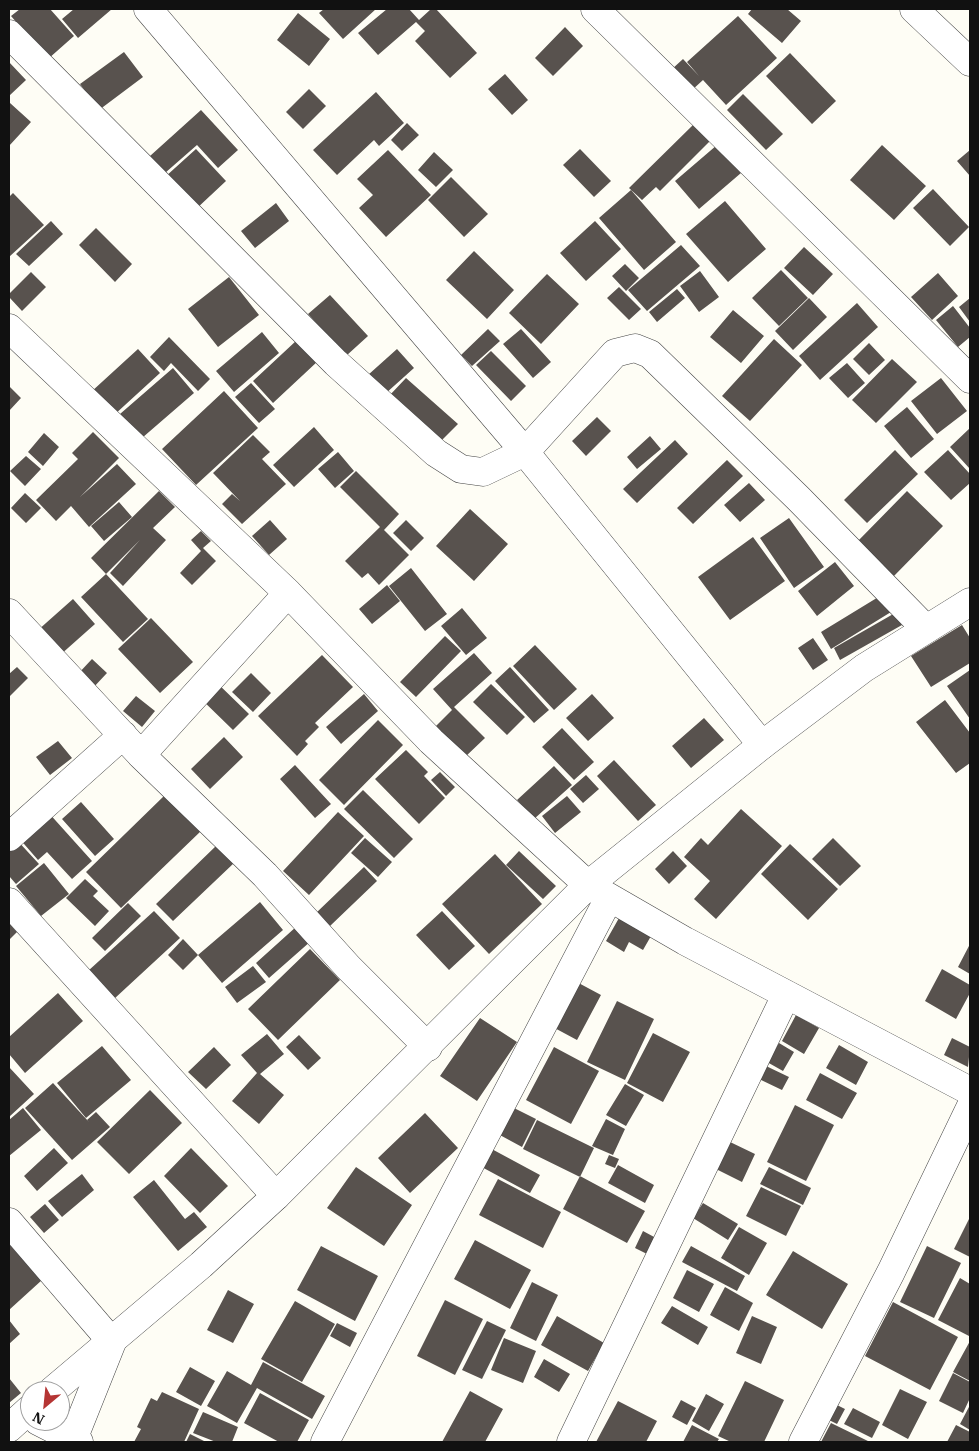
<!DOCTYPE html>
<html>
<head>
<meta charset="utf-8">
<style>
  body { margin:0 }
  #map { position:relative; width:979px; height:1451px; overflow:hidden; background:#fefdf5; font-family:"IBM Plex Serif",serif }
  canvas { display:block }
  .frame { position:absolute; inset:0; border:10px solid #111; pointer-events:none }
  .north { position:absolute; left:20px; top:1381px; width:50px; height:50px; box-sizing:border-box; background:#fff; border:1px solid #a0a0a0; border-radius:50%; rotate:208deg; font-size:14px; font-weight:700; line-height:20px; text-align:center; color:#111 }
  .north::after { content:''; display:block; margin:auto; width:18px; height:22px; background:#b53534; clip-path:polygon(50% 0,100% 100%,50% 72%,0 100%) }
</style>
</head>
<body>
<div id="map">
<canvas width="979" height="1451"></canvas>
<div class="frame"></div>
<div class="north">N</div>
</div>
<script>
const context = document.querySelector('canvas').getContext('2d');
context.lineJoin = 'round';
function fillPath(path, color) { context.fillStyle = color; context.fill(path, 'evenodd'); }
const poly = rows => new Path2D(rows.map(r => 'M' + r).join(''));
function stroke(path, color, width, dash) { context.strokeStyle = color; context.lineWidth = width; context.lineCap = dash ? 'butt' : 'round'; context.setLineDash(dash || []); context.stroke(path); }
fillPath(poly([
  [20,9,50,9,74,36,48,59,11,16],
  [74,9,112,9,78,38,62,19],
  [324,9,376,9,343,39,319,13],
  [387,9,409,9,419,20,431,9,436,9,477,53,450,78,415,41,425,31,416,22,378,55,358,33],
  [752,9,787,9,801,21,782,43,748,14],
  [298,13,330,39,309,66,277,40],
  [738,16,777,58,726,105,703,80,691,91,671,70,683,59,699,76,687,62],
  [565,27,583,46,553,76,535,58],
  [124,52,143,77,99,110,80,84],
  [790,53,836,101,812,124,766,76],
  [9,62,26,80,9,96],
  [505,74,528,100,512,115,488,89],
  [309,89,326,106,303,129,286,112],
  [376,92,404,123,379,146,374,140,337,175,313,150],
  [743,94,783,134,766,150,727,110],
  [10,103,31,122,9,146,9,104],
  [201,110,238,150,218,168,197,145,165,173,150,156],
  [407,123,419,135,402,151,391,140],
  [694,124,711,140,660,191,656,187,642,200,629,188],
  [717,145,741,173,699,209,675,181],
  [882,145,926,186,894,220,850,180],
  [196,149,226,181,195,210,165,177],
  [580,149,611,181,594,197,563,165],
  [388,150,431,195,386,237,359,208,373,195,357,179],
  [970,150,970,176,957,161],
  [434,152,453,170,436,187,418,170],
  [451,177,488,214,464,237,428,200],
  [933,189,969,227,950,246,913,208],
  [631,190,676,242,644,270,599,218],
  [13,193,44,225,9,257,9,197],
  [725,201,766,249,728,282,686,234],
  [276,203,289,221,255,248,241,231],
  [51,221,63,234,29,266,16,254],
  [595,221,621,249,586,281,560,253],
  [96,228,132,264,115,282,79,245],
  [681,245,700,266,647,311,628,290],
  [804,247,833,274,813,295,784,268],
  [474,251,514,290,487,319,446,280],
  [625,264,639,278,626,291,612,276],
  [781,270,808,298,779,326,752,298],
  [700,271,719,297,699,312,680,286],
  [31,272,46,287,22,311,9,297,9,294],
  [938,273,958,296,932,320,911,297],
  [547,274,579,304,541,344,509,313],
  [229,277,259,315,218,347,188,309],
  [619,287,641,309,629,320,607,298],
  [677,289,685,298,657,322,649,312],
  [330,295,368,336,346,356,308,314],
  [809,298,827,317,793,350,775,331],
  [970,298,970,322,959,307],
  [857,303,878,327,820,380,799,356],
  [953,306,970,328,970,337,958,347,936,320],
  [733,310,764,336,741,363,710,337],
  [488,329,500,341,472,366,461,355],
  [521,329,551,362,533,378,503,344],
  [262,332,279,353,234,392,216,371],
  [169,337,210,379,198,391,171,363,164,371,150,357],
  [774,339,802,365,750,421,722,396],
  [297,340,318,361,273,403,253,381],
  [869,343,885,360,869,375,853,359],
  [138,349,160,373,113,416,91,392],
  [397,349,414,368,385,394,368,375],
  [491,351,526,386,511,401,476,365],
  [892,359,917,382,876,423,852,400],
  [847,363,865,383,848,398,829,378],
  [173,368,194,393,142,438,120,414],
  [406,378,458,424,440,442,389,396],
  [941,378,967,411,937,434,911,401],
  [251,383,275,409,259,423,235,397],
  [9,386,21,398,9,411],
  [224,391,258,428,196,485,162,449],
  [907,407,934,439,911,458,884,426],
  [597,417,611,431,586,456,572,441],
  [314,427,334,450,294,487,273,465],
  [970,428,970,469,950,447],
  [93,432,119,458,80,497,117,464,136,484,89,527,71,506,56,521,36,500,78,459,72,453],
  [44,433,59,447,43,466,28,452],
  [253,435,270,452,262,459,286,484,242,524,222,504,232,494,240,501,213,473],
  [650,436,661,449,637,469,627,457],
  [675,440,688,454,637,503,623,489],
  [895,450,918,474,867,523,844,500],
  [948,450,970,474,970,483,951,500,924,472],
  [338,452,354,471,335,488,318,469],
  [26,456,41,469,25,486,10,471],
  [727,460,743,476,693,524,677,508],
  [356,471,399,514,384,530,409,555,379,585,368,573,362,578,345,561,380,527,340,487],
  [749,483,765,500,740,522,724,505],
  [159,491,175,507,153,528,166,540,123,586,110,573,140,540,106,574,91,558],
  [907,491,943,526,893,577,857,542],
  [25,493,41,508,26,523,11,508],
  [119,502,132,517,104,541,91,526],
  [470,509,508,544,474,581,436,546],
  [789,518,824,567,794,588,760,538],
  [270,520,287,539,269,555,252,536],
  [406,520,424,538,411,551,393,533],
  [201,531,211,541,203,548,216,561,192,585,180,573,201,551,191,540],
  [753,537,785,581,730,620,698,577],
  [835,562,854,586,817,616,798,591],
  [411,568,447,614,425,631,389,586],
  [106,574,148,619,123,642,81,597],
  [387,585,400,601,372,624,359,609],
  [880,596,891,612,831,649,821,632],
  [73,599,95,624,59,656,37,631],
  [462,608,487,638,466,655,441,626],
  [895,613,902,625,840,660,834,648],
  [151,618,193,662,160,693,118,649],
  [962,625,970,638,970,663,931,687,911,656],
  [445,636,461,651,416,697,400,682],
  [813,638,828,660,813,670,798,648],
  [535,645,577,689,554,710,513,666],
  [474,653,492,673,454,707,485,738,464,758,434,728,452,710,433,689],
  [322,655,353,687,315,723,319,727,305,741,308,744,297,756,258,716],
  [92,659,107,673,92,689,77,675],
  [17,667,28,678,9,697,9,674],
  [510,667,549,710,534,723,495,681],
  [970,670,970,719,947,686],
  [251,673,271,693,253,712,232,692],
  [212,678,249,714,233,730,196,694],
  [491,684,525,717,507,735,473,702],
  [364,694,378,711,341,744,326,727],
  [592,694,614,718,588,741,566,718],
  [136,696,155,711,142,727,123,711],
  [945,700,970,733,970,763,956,773,916,722],
  [704,718,724,740,691,768,672,746],
  [378,720,403,745,344,805,319,780],
  [562,728,594,762,574,780,542,747],
  [224,737,243,757,210,789,191,769],
  [58,741,72,758,50,775,36,757],
  [406,750,428,772,424,776,445,798,419,824,375,779],
  [614,760,656,805,638,821,597,776],
  [295,765,331,804,315,818,280,779],
  [554,766,572,785,534,819,517,800],
  [440,772,455,787,446,796,431,780],
  [586,775,599,789,583,803,570,789],
  [363,790,413,839,394,858,344,809],
  [165,795,201,831,121,908,86,872],
  [567,796,581,812,555,833,542,816],
  [81,802,114,839,95,856,62,819],
  [741,809,782,846,716,919,694,899,710,881,684,857,701,838,708,845],
  [47,811,92,861,72,879,47,852,38,860,18,837],
  [338,812,364,836,309,895,283,871],
  [15,838,39,864,16,884,9,876,9,844],
  [365,838,392,862,378,877,351,853],
  [833,838,861,866,840,886,812,859],
  [790,844,838,889,808,920,761,874],
  [217,845,234,863,173,921,156,904],
  [519,851,556,886,543,899,506,865],
  [673,851,687,866,669,884,655,869],
  [495,854,542,904,489,954,442,904],
  [44,863,69,894,41,916,16,886],
  [364,867,377,881,330,926,316,913],
  [85,879,98,891,93,896,109,911,95,926,66,898],
  [260,902,283,930,222,983,198,955,183,970,168,955,183,939,198,955],
  [128,903,141,916,105,951,92,938],
  [154,911,180,938,114,999,88,971],
  [442,911,475,946,449,970,416,935],
  [619,918,651,936,643,950,629,942,624,952,606,941],
  [9,923,17,932,9,940],
  [297,926,311,941,269,978,256,963],
  [970,944,970,974,958,967],
  [310,949,340,980,278,1040,248,1009],
  [253,966,266,982,237,1003,225,987],
  [942,969,970,985,970,993,956,1019,925,1001],
  [573,980,601,995,577,1040,549,1025],
  [58,993,83,1021,25,1073,9,1054,9,1037],
  [617,1001,654,1019,625,1080,587,1062],
  [796,1015,819,1028,804,1054,782,1041],
  [480,1018,517,1042,477,1101,440,1076],
  [653,1033,690,1052,663,1102,627,1083],
  [267,1034,284,1054,260,1074,284,1095,259,1124,232,1101,257,1073,241,1055],
  [299,1035,321,1058,308,1070,286,1047],
  [952,1038,970,1047,968,1067,944,1055],
  [779,1043,794,1052,783,1071,767,1062],
  [839,1045,868,1062,856,1085,826,1068],
  [102,1046,131,1080,86,1118,57,1083],
  [214,1047,231,1065,206,1089,188,1072],
  [554,1047,599,1071,571,1124,526,1100],
  [766,1066,789,1077,782,1090,759,1079],
  [9,1067,34,1094,9,1117],
  [820,1073,857,1093,842,1119,806,1100],
  [53,1083,89,1122,87,1120,96,1112,110,1127,72,1160,25,1108],
  [625,1084,644,1095,626,1126,606,1115],
  [150,1090,182,1123,129,1174,97,1142],
  [795,1105,834,1125,806,1181,767,1162],
  [512,1107,536,1119,522,1147,498,1134],
  [23,1108,41,1130,9,1156,9,1120],
  [425,1113,458,1148,410,1193,378,1158],
  [606,1119,625,1129,613,1155,592,1146],
  [537,1120,594,1148,580,1177,523,1149],
  [728,1141,755,1154,742,1182,714,1168],
  [488,1147,540,1175,530,1193,478,1165],
  [54,1148,68,1163,37,1191,24,1176],
  [191,1148,228,1186,200,1213,164,1176],
  [609,1155,619,1159,615,1168,605,1164],
  [618,1165,654,1185,645,1203,608,1183],
  [356,1167,412,1205,384,1246,327,1208],
  [769,1167,811,1188,803,1205,760,1184],
  [82,1174,94,1190,62,1217,48,1201],
  [580,1176,645,1211,627,1243,563,1209],
  [498,1179,561,1212,543,1248,479,1215],
  [154,1180,185,1219,194,1212,207,1227,178,1251,133,1197],
  [761,1187,801,1206,786,1236,746,1216],
  [703,1203,738,1224,728,1240,693,1218],
  [45,1204,59,1220,44,1233,30,1217],
  [970,1217,970,1257,954,1249],
  [739,1227,767,1243,749,1275,721,1258],
  [643,1231,656,1238,647,1254,635,1248],
  [475,1240,531,1270,510,1309,454,1279],
  [9,1244,42,1280,9,1310],
  [321,1246,378,1276,355,1321,297,1290],
  [691,1246,745,1276,737,1291,682,1262],
  [927,1246,961,1263,934,1318,900,1302],
  [793,1251,848,1284,822,1329,766,1295],
  [687,1270,714,1284,699,1312,673,1298],
  [960,1278,970,1284,969,1336,938,1320],
  [532,1282,558,1295,536,1341,510,1328],
  [725,1287,753,1303,739,1331,710,1315],
  [228,1290,254,1304,233,1343,207,1330],
  [445,1300,483,1319,455,1375,417,1356],
  [295,1301,335,1324,302,1382,261,1359],
  [893,1302,958,1337,930,1390,865,1356],
  [672,1306,708,1327,698,1345,661,1323],
  [557,1316,604,1343,588,1371,541,1345],
  [752,1316,777,1327,761,1364,736,1353],
  [9,1320,20,1334,9,1344],
  [487,1321,506,1330,482,1379,462,1370],
  [337,1323,357,1333,350,1347,330,1336],
  [504,1338,536,1351,523,1383,491,1370],
  [970,1341,970,1381,953,1372],
  [544,1359,570,1374,559,1392,534,1377],
  [263,1362,325,1396,312,1419,257,1388,237,1423,207,1406,227,1371,251,1385],
  [190,1367,215,1381,201,1406,176,1392],
  [953,1373,970,1382,970,1398,963,1413,939,1401],
  [9,1378,21,1393,9,1403],
  [745,1381,784,1400,764,1442,731,1442,718,1436],
  [900,1389,927,1402,908,1439,882,1425],
  [470,1391,503,1409,485,1442,442,1442],
  [162,1392,199,1409,184,1442,134,1442,141,1429,137,1427,151,1398,157,1401],
  [260,1393,309,1420,297,1442,279,1442,244,1423],
  [706,1394,724,1404,709,1431,692,1421],
  [681,1400,696,1408,687,1425,672,1417],
  [618,1401,657,1421,646,1442,596,1442],
  [835,1404,845,1409,837,1424,827,1419],
  [970,1405,970,1430,960,1424],
  [853,1408,880,1422,872,1438,844,1424],
  [203,1412,238,1427,232,1442,216,1442,193,1433],
  [831,1423,870,1442,821,1442],
  [692,1425,719,1439,717,1442,683,1442],
  [956,1425,970,1432,970,1442,947,1442],
  [190,1434,206,1442,186,1442]
]), '#58524e');
const minor = poly([
  [148,9,525,452,762,745],
  [595,9,970,379],
  [914,9,970,62],
  [9,34,336,363,436,453,461,469,483,472,525,452,615,353,635,348,650,354,799,499,926,629],
  [9,328,288,593,431,741,588,885,685,941,970,1091],
  [9,613,141,755,265,875,348,967,428,1047],
  [141,755,288,593],
  [9,837,123,735],
  [9,902,276,1196],
  [9,1222,112,1342,72,1442],
  [38,1421,79,1442],
  [325,1442,609,898],
  [571,1442,786,995],
  [803,1442,891,1272,970,1108]
]);
const tertiary = poly([
  [52,1391,201,1265,276,1196,588,885,762,745,864,668,970,602],
  [9,1428,30,1409]
]);
stroke(minor, '#444', 29);
stroke(tertiary, '#444', 29);
stroke(minor, '#fff', 28);
stroke(tertiary, '#fff', 28);
</script>
</body>
</html>
